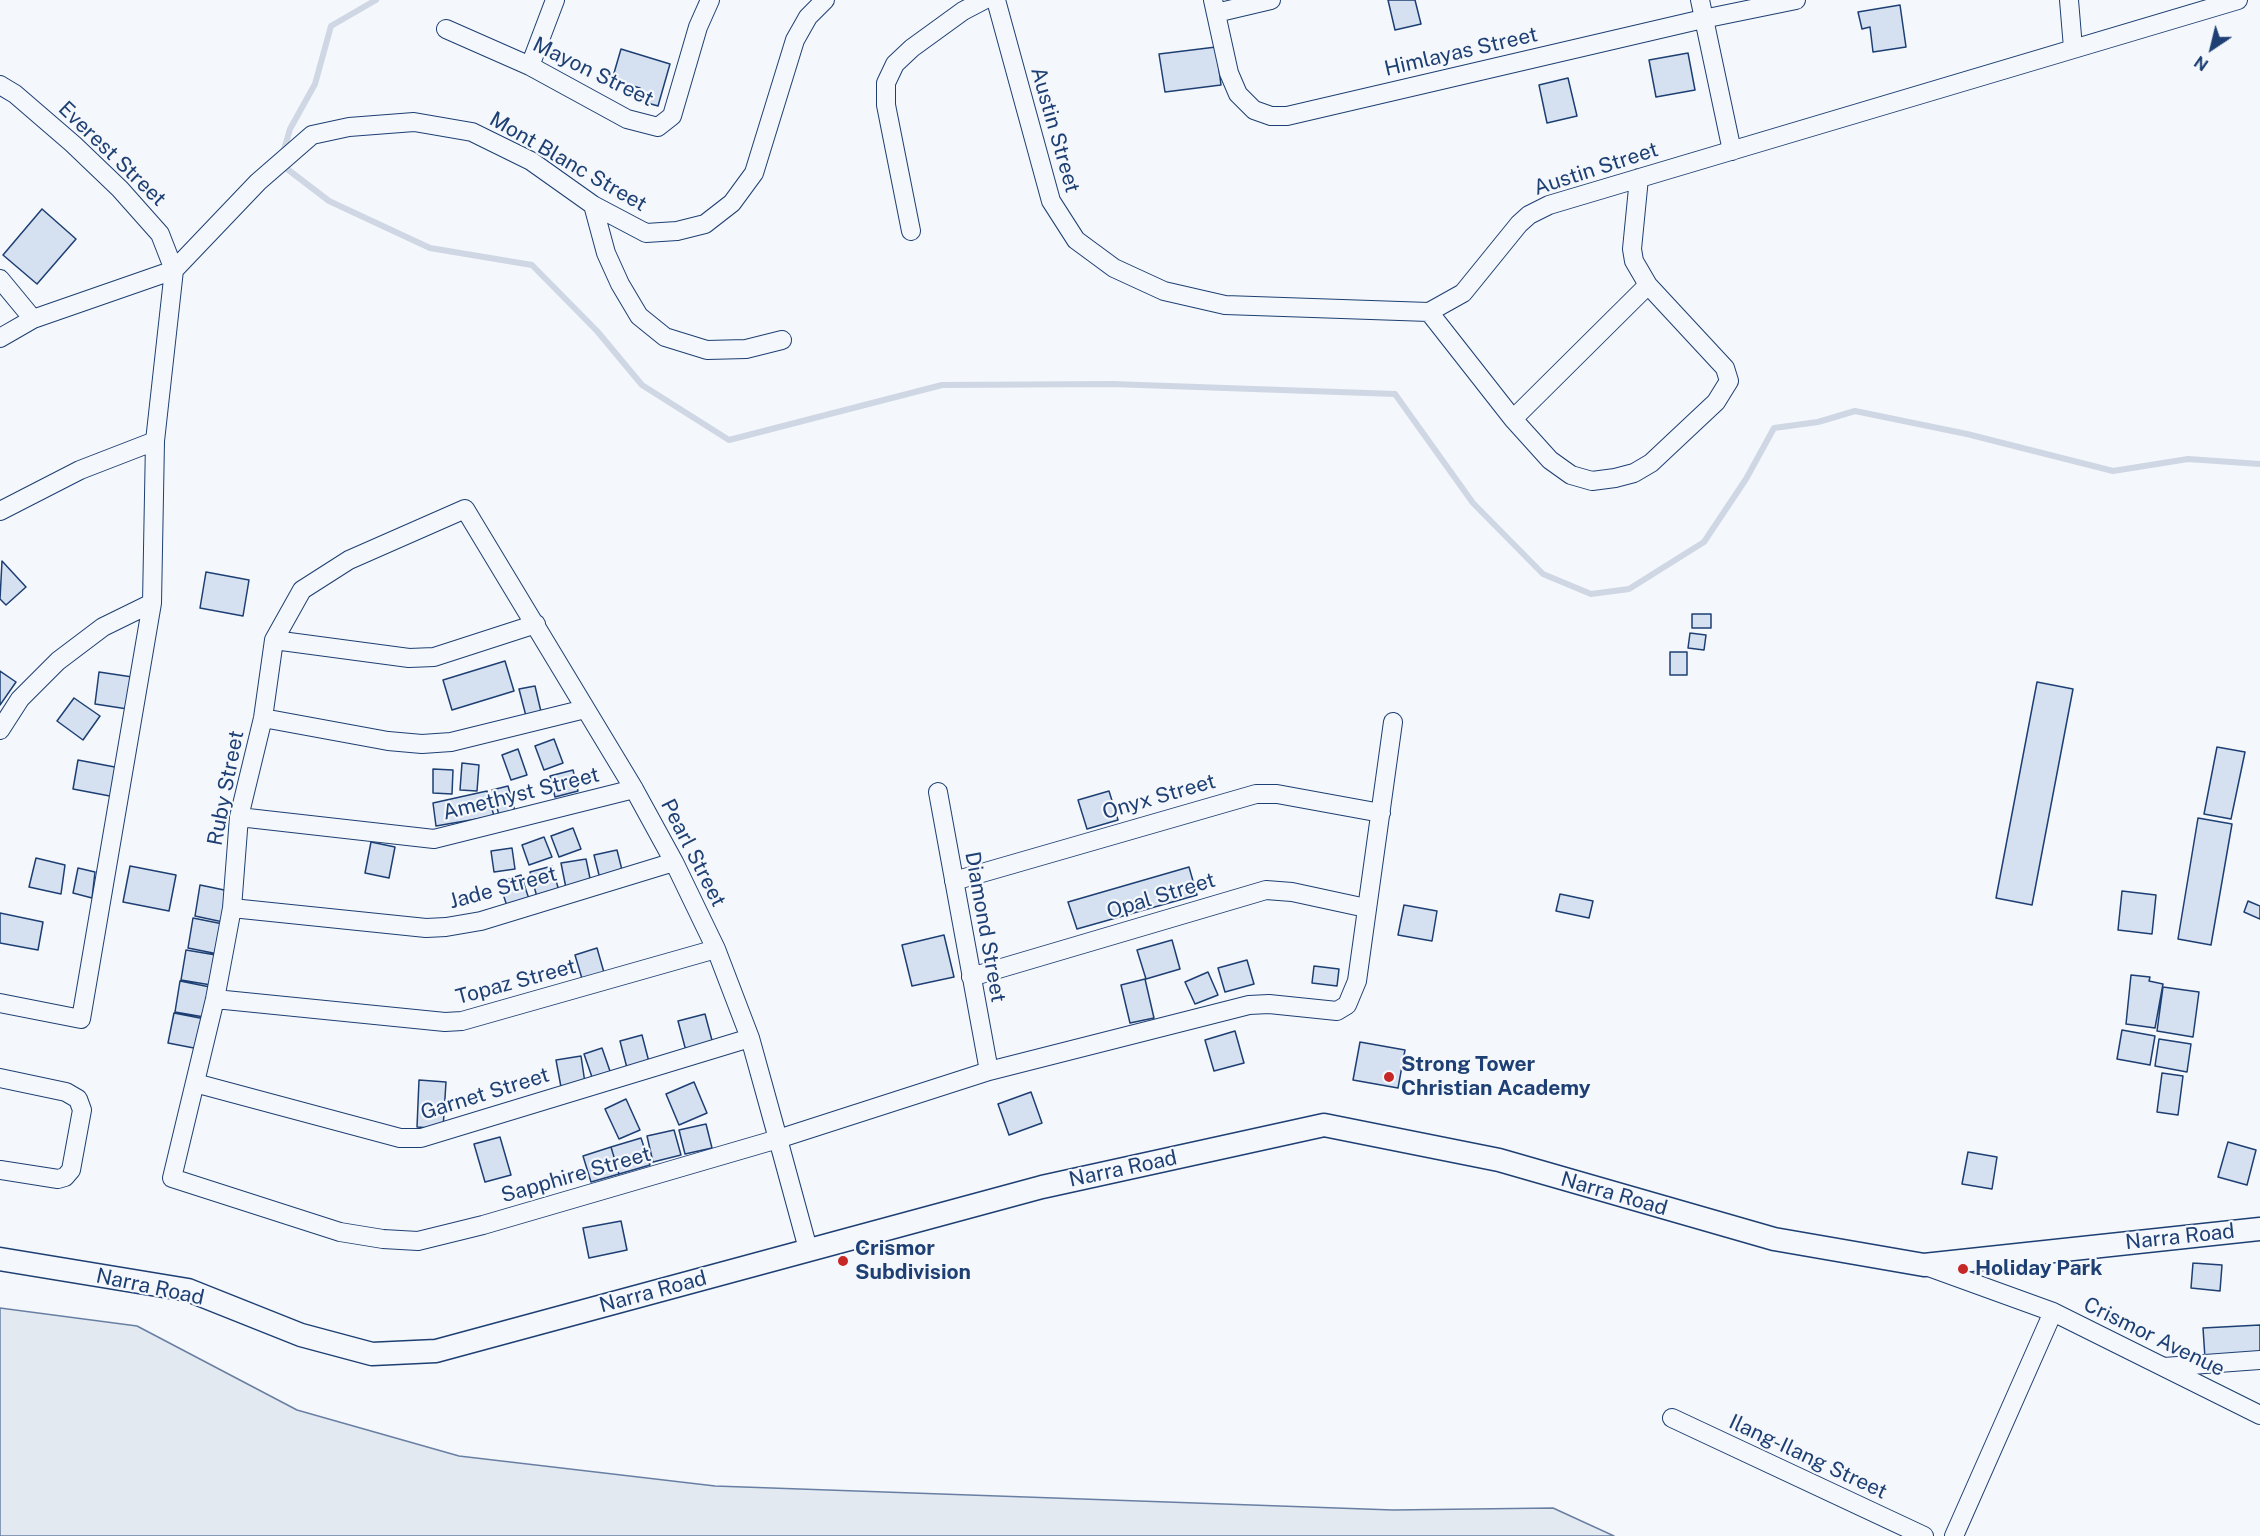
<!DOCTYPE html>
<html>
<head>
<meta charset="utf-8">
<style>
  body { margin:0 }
  #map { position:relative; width:2260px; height:1536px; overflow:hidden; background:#f4f7fb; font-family:"Public Sans",sans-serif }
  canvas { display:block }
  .north { position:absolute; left:2182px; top:18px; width:60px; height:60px; -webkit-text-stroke:4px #f4f7fb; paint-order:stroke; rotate:215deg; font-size:16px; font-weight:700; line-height:24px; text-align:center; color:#1d3f73 }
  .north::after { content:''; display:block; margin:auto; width:21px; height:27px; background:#1d3f73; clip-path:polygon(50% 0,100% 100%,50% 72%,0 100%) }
</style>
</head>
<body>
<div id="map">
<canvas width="2260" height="1536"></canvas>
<div class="north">N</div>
</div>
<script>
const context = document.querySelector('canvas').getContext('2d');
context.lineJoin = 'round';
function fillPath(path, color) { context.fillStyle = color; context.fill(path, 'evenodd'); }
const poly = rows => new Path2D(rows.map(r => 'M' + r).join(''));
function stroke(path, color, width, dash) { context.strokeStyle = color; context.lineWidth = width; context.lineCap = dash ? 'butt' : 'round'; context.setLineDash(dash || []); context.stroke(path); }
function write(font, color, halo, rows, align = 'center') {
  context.font = font + ' "Public Sans",sans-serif'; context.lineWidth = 4.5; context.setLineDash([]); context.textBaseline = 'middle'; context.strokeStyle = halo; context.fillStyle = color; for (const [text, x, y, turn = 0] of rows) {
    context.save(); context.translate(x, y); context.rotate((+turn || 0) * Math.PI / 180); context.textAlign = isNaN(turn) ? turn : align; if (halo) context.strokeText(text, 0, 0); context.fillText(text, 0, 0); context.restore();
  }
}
const green = poly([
  [0,1308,137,1326,297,1410,459,1456,715,1486,1393,1510,1553,1508,1614,1536,0,1536,0,1308]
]);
fillPath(green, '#e3e9f0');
stroke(green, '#687fa3', 1.5);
stroke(poly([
  [283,153,290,129,315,84,331,26,376,0],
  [282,165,329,201,430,248,532,265,597,331,642,385,729,440,942,385,1112,384,1395,394,1473,503,1543,574,1591,594,1629,589,1704,542,1746,479,1774,428,1818,422,1855,411,1967,434,2113,471,2188,459,2260,464]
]), '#cfd7e4', 6);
const building = poly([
  [1388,0,1415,0,1421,24,1395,30,1388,0],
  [1900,5,1906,47,1873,52,1870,27,1862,29,1858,12,1900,5],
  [1216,47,1221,85,1165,92,1159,54,1216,47],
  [621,49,670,64,658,106,637,100,640,88,612,80,621,49],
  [1688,53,1695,90,1656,97,1649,60,1688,53],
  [1568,78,1577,116,1547,123,1539,85,1568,78],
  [42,209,76,239,37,284,3,255,42,209],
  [2,561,26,587,6,605,0,599,2,561],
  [206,572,249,580,243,616,200,608,206,572],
  [1692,614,1711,614,1711,628,1692,628,1692,614],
  [1690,633,1706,635,1704,650,1688,648,1690,633],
  [1670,652,1687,652,1687,675,1670,675,1670,652],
  [505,661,514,691,452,710,443,680,505,661],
  [0,671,16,682,0,705,0,671],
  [99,672,139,678,134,710,95,704,99,672],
  [2037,682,2073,689,2032,905,1996,898,2037,682],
  [535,686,542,716,527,720,519,689,535,686],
  [74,698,100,716,83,740,57,721,74,698],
  [554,739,563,763,544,770,535,746,554,739],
  [2217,747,2245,752,2231,819,2204,814,2217,747],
  [518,749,527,775,511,780,502,755,518,749],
  [78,760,120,768,115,797,73,789,78,760],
  [462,763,479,765,477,791,460,790,462,763],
  [433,769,453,770,452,794,433,793,433,769],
  [573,770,578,791,555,797,550,776,573,770],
  [508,786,515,811,499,815,492,790,508,786],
  [487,791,494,816,436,826,433,803,487,791],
  [1109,791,1118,820,1087,829,1078,800,1109,791],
  [2198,818,2232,824,2211,945,2178,939,2198,818],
  [573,828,581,849,559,857,551,836,573,828],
  [544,837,552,857,529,865,522,845,544,837],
  [371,842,395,847,389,878,365,873,371,842],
  [512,848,515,869,494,872,491,851,512,848],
  [617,850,623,874,600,879,594,855,617,850],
  [36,858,65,865,61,894,29,887,36,858],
  [586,859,591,883,566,888,561,863,586,859],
  [130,866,176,875,169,911,123,902,130,866],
  [552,866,559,891,537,897,530,872,552,866],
  [1189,867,1197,895,1077,929,1068,902,1189,867],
  [78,868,95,872,92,898,73,893,78,868],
  [521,875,529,899,507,906,499,882,521,875],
  [200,885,229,891,223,922,195,916,200,885],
  [2122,891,2156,895,2152,934,2118,930,2122,891],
  [1560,894,1593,901,1589,918,1556,911,1560,894],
  [2248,901,2260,906,2260,919,2244,912,2248,901],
  [1404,905,1437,911,1432,941,1398,935,1404,905],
  [0,913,43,922,38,950,0,943,0,913],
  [193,918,223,924,218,954,188,948,193,918],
  [944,935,954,977,912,986,902,945,944,935],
  [1172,940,1180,969,1146,979,1137,950,1172,940],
  [597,948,605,976,583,982,575,955,597,948],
  [186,950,216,955,211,985,181,980,186,950],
  [1247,960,1254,984,1225,992,1218,968,1247,960],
  [1314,966,1339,969,1337,986,1312,983,1314,966],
  [1208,972,1218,995,1195,1004,1185,982,1208,972],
  [2131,975,2150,977,2149,981,2163,984,2155,1028,2126,1024,2131,975],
  [1145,979,1154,1018,1130,1023,1121,985,1145,979],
  [180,981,210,987,204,1017,175,1012,180,981],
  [2163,987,2199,992,2193,1037,2157,1031,2163,987],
  [174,1013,205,1019,199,1049,168,1043,174,1013],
  [705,1014,713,1044,686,1051,678,1021,705,1014],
  [2122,1030,2155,1036,2150,1065,2117,1059,2122,1030],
  [1235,1031,1244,1063,1214,1071,1205,1040,1235,1031],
  [642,1035,649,1062,627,1068,620,1041,642,1035],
  [2159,1039,2191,1044,2187,1072,2155,1066,2159,1039],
  [1360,1042,1405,1050,1398,1088,1353,1080,1360,1042],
  [602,1048,611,1074,593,1080,584,1054,602,1048],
  [581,1056,585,1083,561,1087,556,1060,581,1056],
  [2162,1073,2183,1076,2178,1115,2157,1112,2162,1073],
  [419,1080,446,1082,443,1129,417,1127,419,1080],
  [694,1082,707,1113,679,1125,666,1094,694,1082],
  [1031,1092,1042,1123,1009,1135,998,1104,1031,1092],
  [626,1099,640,1130,619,1139,605,1109,626,1099],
  [706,1124,712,1148,685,1154,679,1130,706,1124],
  [674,1130,681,1155,653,1162,647,1136,674,1130],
  [500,1137,511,1175,485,1182,474,1144,500,1137],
  [641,1138,650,1165,619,1174,611,1147,641,1138],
  [2228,1142,2256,1150,2247,1185,2218,1177,2228,1142],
  [611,1147,619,1174,591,1182,583,1156,611,1147],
  [1968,1152,1997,1157,1992,1189,1962,1184,1968,1152],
  [621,1221,627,1250,589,1258,583,1228,621,1221],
  [2193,1263,2222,1265,2220,1291,2191,1288,2193,1263],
  [2260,1325,2260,1356,2205,1358,2203,1328,2260,1325]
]);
fillPath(building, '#d5e0f0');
stroke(building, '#1d3f73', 1.5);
const minor = poly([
  [996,0,1051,201,1076,240,1114,268,1164,291,1225,305,1429,312,1463,293,1519,224,1529,215,1549,205,2238,0],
  [1213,0,1229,73,1238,94,1254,110,1271,116,1287,116,1703,19,1796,0],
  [1700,0,1732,151],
  [2069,0,2073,48],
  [1216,13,1271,0],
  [446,29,530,66,627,119,658,127,672,116,698,27,710,0],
  [530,66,555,0],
  [0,85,15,94,73,144,120,189,160,234,174,270,155,441,152,603,81,1019,0,1003],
  [593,205,606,253,620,284,639,316,665,337,707,350,746,349,782,340],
  [911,231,886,105,886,83,895,64,912,48,963,11,984,0],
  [0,279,33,319],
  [1429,312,1513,419,1550,460,1571,475,1592,481,1615,478,1634,473,1651,463,1716,402,1729,381,1725,368,1648,285,1634,261,1632,249,1639,178],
  [0,338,33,319,174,270,258,182,312,135,349,127,414,122,472,132,531,161,593,205,646,233,677,231,705,224,732,203,754,173,795,40,808,17,825,0],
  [1513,419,1648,285],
  [0,511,80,470,155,441],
  [274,640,409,658,434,657,536,624],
  [263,718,388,741,422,744,451,742,585,709],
  [0,730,20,699,58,661,103,627,152,603],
  [938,792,989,1071],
  [239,817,434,839,634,789],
  [954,881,1256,794,1277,794,1381,813],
  [232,908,426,928,446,927,481,921,674,862],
  [971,977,1266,890,1292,892,1366,908],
  [215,999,445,1022,462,1021,716,949],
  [0,1078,66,1092,78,1099,82,1110,71,1170,65,1177,58,1179,0,1170],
  [195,1083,400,1138,421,1138,750,1038],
  [808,1249,778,1139,750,1038,716,949,674,862,634,789,465,509,349,560,302,590,274,640,263,718,239,817,232,908,215,999,172,1178,340,1232,383,1239,418,1241,483,1225,778,1139,989,1071,1249,1005,1269,1004,1337,1011,1347,1005,1357,981,1393,722],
  [1926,1266,2053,1312,2260,1415],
  [2164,1367,2260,1360],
  [1672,1418,1924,1536],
  [1954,1536,2053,1312]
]);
const tertiary = poly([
  [0,1259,188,1290,301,1335,372,1354,436,1351,1042,1187,1324,1125,1499,1160,1774,1239,1924,1265,2260,1229]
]);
stroke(minor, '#1d3f73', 20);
stroke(tertiary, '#1d3f73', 25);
stroke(minor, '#f4f7fb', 18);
stroke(tertiary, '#f4f7fb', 22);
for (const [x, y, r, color] of [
  [1389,1077,6,"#c62828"],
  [843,1261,6,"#c62828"],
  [1963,1269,6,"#c62828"]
]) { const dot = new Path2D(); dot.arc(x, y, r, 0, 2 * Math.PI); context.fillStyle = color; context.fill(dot); stroke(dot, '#f4f7fb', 2); }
write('21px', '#1d3f73', '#f4f7fb', [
  ["Himlayas Street",1461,52,-13],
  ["Mayon Street",593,72,26],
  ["Austin Street",1055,130,74],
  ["Everest Street",112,154,44],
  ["Mont Blanc Street",568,162,30],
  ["Austin Street",1596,169,-18],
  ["Ruby Street",226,788,-79],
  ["Amethyst Street",521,794,-14],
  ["Onyx Street",1159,797,-16],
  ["Pearl Street",693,853,63],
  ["Jade Street",503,888,-15],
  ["Opal Street",1161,896,-17],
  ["Diamond Street",985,927,80],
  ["Topaz Street",516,982,-15],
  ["Garnet Street",485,1094,-17],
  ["Narra Road",1123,1169,-12],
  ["Sapphire Street",576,1175,-16],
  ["Narra Road",1614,1194,16],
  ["Narra Road",2180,1237,-6],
  ["Narra Road",150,1287,12],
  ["Narra Road",653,1292,-15],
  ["Crismor Avenue",2154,1337,26],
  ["Ilang-Ilang Street",1808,1457,25]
]);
write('bold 21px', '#1d3f73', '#f4f7fb', [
  ["Strong Tower",1401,1065],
  ["Christian Academy",1401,1089],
  ["Crismor",855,1249],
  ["Subdivision",855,1273],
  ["Holiday Park",1975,1269]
], 'left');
</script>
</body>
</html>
